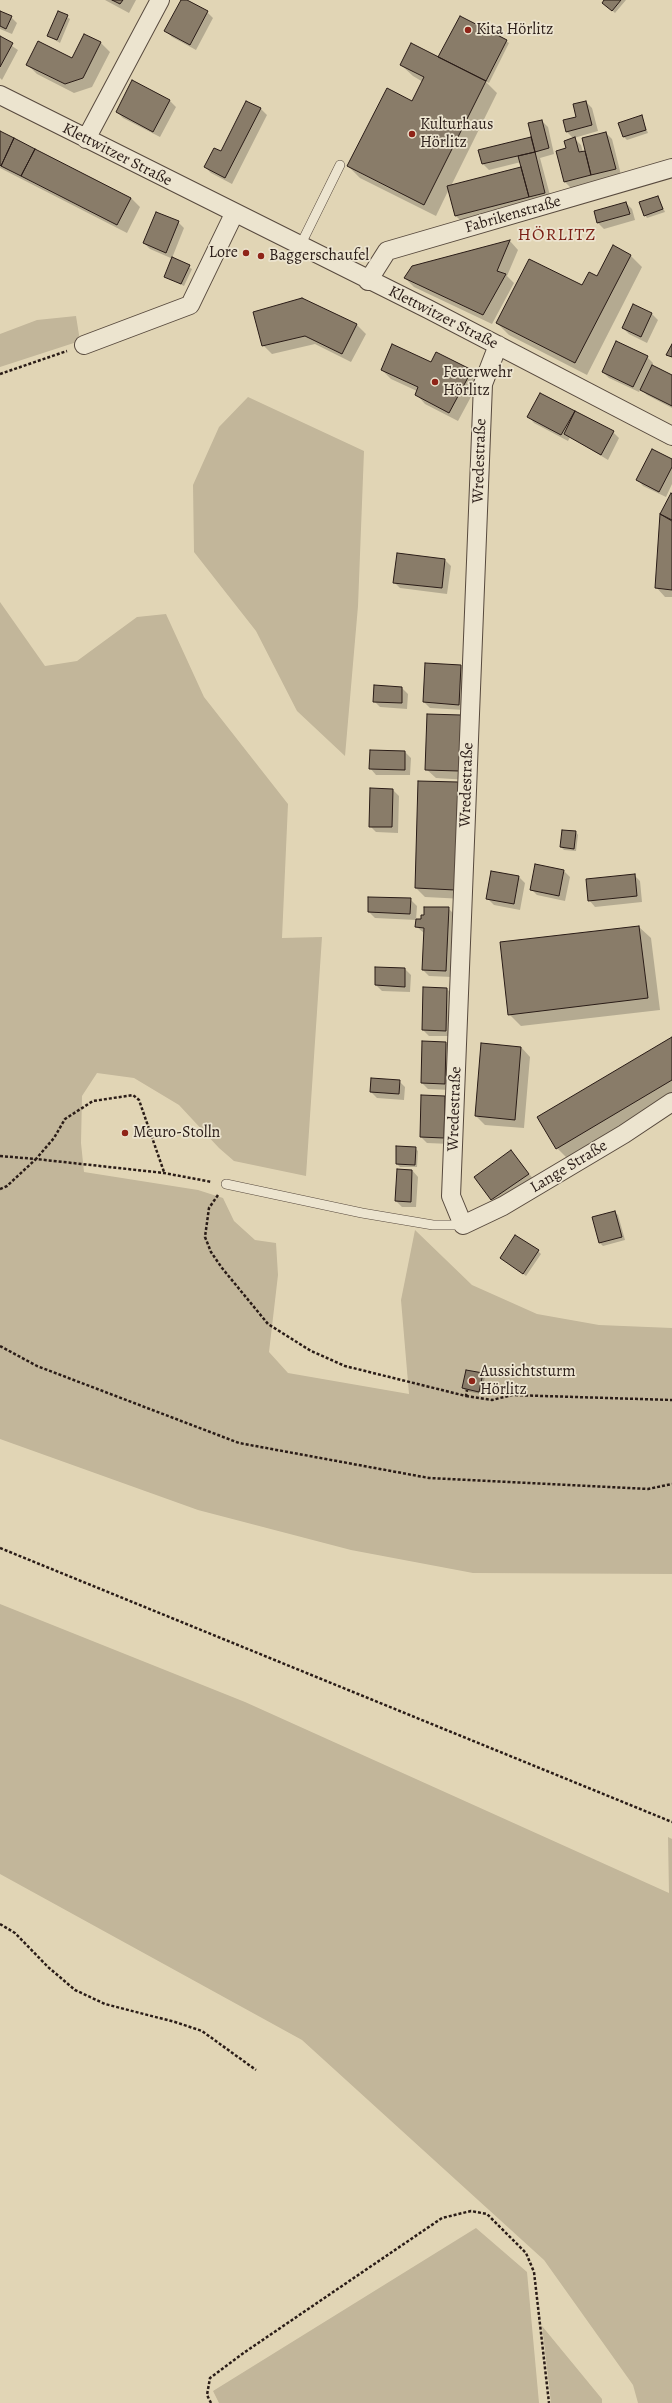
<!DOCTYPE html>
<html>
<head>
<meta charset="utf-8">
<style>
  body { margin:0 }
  canvas { display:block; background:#e1d5b5 }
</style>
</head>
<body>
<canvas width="672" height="2403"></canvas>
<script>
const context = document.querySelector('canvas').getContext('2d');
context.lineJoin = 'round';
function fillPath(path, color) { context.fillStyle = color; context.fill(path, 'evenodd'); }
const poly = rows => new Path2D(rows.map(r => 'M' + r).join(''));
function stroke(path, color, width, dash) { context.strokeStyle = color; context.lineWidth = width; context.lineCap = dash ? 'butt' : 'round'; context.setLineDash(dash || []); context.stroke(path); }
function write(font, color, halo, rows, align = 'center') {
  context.font = font + ' Alegreya,serif'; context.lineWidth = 3.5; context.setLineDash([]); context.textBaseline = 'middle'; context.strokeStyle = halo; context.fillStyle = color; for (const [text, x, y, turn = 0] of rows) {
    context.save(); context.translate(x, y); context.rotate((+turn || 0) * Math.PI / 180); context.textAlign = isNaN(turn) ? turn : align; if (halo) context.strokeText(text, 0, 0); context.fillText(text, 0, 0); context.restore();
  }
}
fillPath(poly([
  [76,316,80,341,0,367,0,334,37,320],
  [248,397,364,451,358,606,345,756,297,711,256,631,194,552,193,485,219,427],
  [0,602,45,666,77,661,137,617,166,614,204,697,288,804,282,938,322,937,306,1176,234,1161,219,1148,179,1105,134,1078,97,1073,82,1096,81,1143,84,1172,198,1190,223,1198,234,1221,255,1240,276,1243,278,1275,269,1352,288,1373,409,1394,401,1300,415,1230,472,1285,537,1314,599,1325,672,1328,672,1574,473,1573,351,1550,198,1510,0,1439],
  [0,1604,245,1702,669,1893,668,1837,672,1839,672,2403,638,2403,633,2385,544,2260,302,2040,0,1874],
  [476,2228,527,2272,539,2403,219,2403,213,2391],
  [542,2326,602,2399,602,2403,551,2403]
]), '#c2b69a');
fillPath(poly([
  [105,0,136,0,129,13],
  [182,0,207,12,213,18,196,50,172,37,166,31],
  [605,0,626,0,615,13,606,5],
  [0,12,11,17,17,23,12,34,0,29],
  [59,12,70,19,60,43,48,36],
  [85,35,101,43,110,52,92,87,74,93,37,74,28,65,72,60],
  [0,38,18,50,2,80,0,78],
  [506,41,509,43,489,83,485,81,497,93,451,186,523,170,521,162,489,170,483,164,479,151,533,138,542,121,548,127,554,154,540,158,551,199,465,225,456,216,449,189,436,216,360,178,348,166,413,102,423,82,413,76,401,65,439,58],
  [133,82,170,101,176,107,160,137,123,118,117,112],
  [247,102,261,109,267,115,232,184,211,173,205,167,221,153],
  [586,102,592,108,598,131,574,138,581,145,583,152,606,133,612,139,621,175,571,188,565,182,567,149,574,139,567,132,564,121,577,117],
  [641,116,648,133,627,140,624,137],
  [0,132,131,198,140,207,127,233,0,168],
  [658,197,665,212,647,218,645,215],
  [626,203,632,209,635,220,604,229,598,223,595,212],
  [178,222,184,228,172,258,192,269,184,286,165,276,173,259,150,249,144,243],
  [510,241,518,250,507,276,514,283,492,324,414,287,405,278,413,266],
  [631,256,642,267,587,375,509,335,497,323,582,287],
  [302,299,357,325,366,334,351,362,315,344,272,354,263,345],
  [634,305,652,314,658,320,647,343,629,334,623,328],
  [647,357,653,363,652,366,672,376,672,408,647,395,641,389,639,392,609,378,603,372],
  [432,364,471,371,480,380,458,421,425,404,416,394,417,391,391,379,382,370],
  [541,394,613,432,619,438,608,460,570,437,568,441,534,423,528,416],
  [672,460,672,484,666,497,643,486,637,479],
  [672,495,672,597,665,597,656,587,666,518,661,514],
  [445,560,451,566,447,594,400,588,394,582],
  [426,664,461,666,467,672,464,710,430,708,424,702],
  [402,688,408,694,407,709,380,707,374,701],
  [461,716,468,780,436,778,426,769],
  [405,752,411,758,410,775,376,775,370,768],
  [419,782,458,783,467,792,464,899,425,897,416,888],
  [393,790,399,796,398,833,376,832,370,826],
  [576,832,578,835,576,851,564,850,561,847],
  [564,871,570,877,565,901,537,895,531,889],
  [634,875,640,881,642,902,595,907,589,900],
  [519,877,525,883,520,910,494,905,488,899],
  [369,898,410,899,417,906,416,920,375,918,369,912],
  [448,908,454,914,452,977,429,976,423,970,424,933,417,927,422,920],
  [639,927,651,938,660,1010,521,1026,509,1014,501,943],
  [376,968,405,969,411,975,410,992,382,991,376,985],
  [447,989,453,995,451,1036,429,1036,423,1030],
  [672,1038,672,1099,569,1160,557,1148],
  [423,1042,446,1043,452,1049,451,1090,428,1089,422,1083],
  [521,1047,530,1057,524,1128,485,1125,476,1116],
  [399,1081,405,1087,404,1100,377,1098,371,1092],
  [445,1097,451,1103,450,1144,427,1143,421,1137],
  [415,1148,418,1151,417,1167,400,1167,397,1164],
  [511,1151,534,1180,498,1206,475,1177],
  [398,1170,412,1170,418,1177,416,1207,402,1207,396,1201],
  [615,1212,618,1215,625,1240,603,1246,600,1243,593,1218],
  [538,1251,541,1254,526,1276,501,1258],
  [482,1374,485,1377,481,1394,466,1391,463,1388]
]), '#0003');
const building = poly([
  [112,0,123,0,120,4,112,0],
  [181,0,187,0,208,11,190,45,164,31,181,0],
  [604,0,621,0,612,11,602,3,604,0],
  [0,11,12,16,6,29,0,26,0,11],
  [58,11,68,15,57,40,47,36,58,11],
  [460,16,507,40,486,81,438,57,460,16],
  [84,34,101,42,83,78,65,84,26,65,38,41,72,58,84,34],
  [0,36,13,43,0,67,0,36],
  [411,43,486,81,424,205,347,166,387,88,412,101,424,77,400,65,411,43],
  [132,80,170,100,153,132,116,112,132,80],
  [246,101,261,108,225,178,204,167,214,148,221,151,246,101],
  [586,101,592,125,566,132,563,120,576,117,573,104,586,101],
  [642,115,646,130,623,137,618,123,642,115],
  [542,120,549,148,535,152,528,123,542,120],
  [0,131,14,138,1,166,0,165,0,131],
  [606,132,616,169,591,175,582,138,606,132],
  [531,137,535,152,482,164,478,150,531,137],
  [575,137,579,152,585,151,591,175,564,182,556,151,566,148,564,141,575,137],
  [14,138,35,149,21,176,1,166,14,138],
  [35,149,131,198,117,225,21,176,35,149],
  [535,152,545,193,529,197,518,156,535,152],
  [521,167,529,197,455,216,447,186,521,167],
  [658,196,663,209,644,216,639,202,658,196],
  [626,202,630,214,597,223,594,211,626,202],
  [156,212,179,221,166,253,143,243,156,212],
  [510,240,497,271,506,274,483,315,404,278,412,266,510,240],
  [613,245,631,255,575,363,496,323,529,259,582,285,589,272,597,276,613,245],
  [172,257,190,265,181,284,164,277,172,257],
  [302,298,357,324,342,354,305,336,262,346,253,312,302,298],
  [633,304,652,313,641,337,622,328,633,304],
  [616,341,648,356,633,387,602,372,616,341],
  [392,344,431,362,436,352,472,370,449,413,415,395,418,387,381,370,392,344],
  [672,344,672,357,666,355,672,344],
  [652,365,672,375,672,406,640,390,652,365],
  [540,393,575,411,561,435,527,417,540,393],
  [575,411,614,431,601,455,564,434,575,411],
  [652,449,672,459,672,467,659,492,636,480,652,449],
  [671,493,672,494,672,520,660,514,671,493],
  [660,514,672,521,672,590,655,588,660,514],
  [397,553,445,559,442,588,393,583,397,553],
  [425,663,461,665,459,705,423,702,425,663],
  [374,685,402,687,402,703,373,702,374,685],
  [427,714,461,715,459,771,425,770,427,714],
  [370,750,405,751,405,770,369,769,370,750],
  [418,781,458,782,455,890,415,888,418,781],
  [370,788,393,789,392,827,369,827,370,788],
  [562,830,576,831,574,849,560,847,562,830],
  [535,864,564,870,559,896,530,890,535,864],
  [491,871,519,876,514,904,486,899,491,871],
  [635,874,637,896,588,901,586,879,635,874],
  [368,897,411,898,410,914,368,912,368,897],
  [424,907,449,907,446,971,422,970,424,928,415,927,416,919,421,919,421,915,424,915,424,907],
  [639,926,648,998,508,1015,500,942,639,926],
  [375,967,405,968,405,987,375,985,375,967],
  [423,987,447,988,446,1031,422,1030,423,987],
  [672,1037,672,1080,556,1149,537,1117,672,1037],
  [422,1041,446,1042,445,1084,421,1083,422,1041],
  [481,1043,521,1047,515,1120,475,1116,481,1043],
  [371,1078,400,1080,399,1094,370,1092,371,1078],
  [421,1095,445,1096,444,1138,420,1137,421,1095],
  [396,1146,416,1147,415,1165,396,1164,396,1146],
  [511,1150,529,1174,491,1200,474,1177,511,1150],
  [397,1169,412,1170,411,1202,395,1201,397,1169],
  [615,1211,622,1237,599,1243,592,1217,615,1211],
  [515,1235,539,1250,523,1274,500,1258,515,1235],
  [466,1370,483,1373,479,1392,462,1388,466,1370]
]);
fillPath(building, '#897c69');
stroke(building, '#2a1c17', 1);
const lane = poly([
  [300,246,340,165],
  [226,1184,362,1213,433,1225,463,1225]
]);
const street = poly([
  [0,95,428,309,672,436],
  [86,139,160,0],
  [368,281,387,251,672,168],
  [84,345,190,305,234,214],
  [498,345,483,384,451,1196,463,1225,503,1206,624,1134,672,1102]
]);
stroke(lane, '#584a3e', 10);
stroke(street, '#584a3e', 20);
stroke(poly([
  [0,374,67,351],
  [0,1156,36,1159,54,1138,65,1119,93,1101,133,1095,139,1100,164,1172],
  [0,1189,7,1186,36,1159,164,1173,212,1182],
  [218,1195,209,1208,205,1237,211,1252,222,1268,268,1324,311,1351,345,1366,466,1396,467,1390],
  [0,1346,37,1366,239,1443,429,1478,648,1489,672,1484],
  [466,1396,492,1400,512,1395,672,1400],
  [0,1548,672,1822],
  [0,1924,15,1933,48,1967,75,1990,105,2004,175,2022,202,2031,256,2070],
  [211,2403,207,2395,210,2378,245,2352,442,2218,471,2211,487,2214,526,2253,534,2272,549,2403]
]), '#2a1c17', 2.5, [3, 2]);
stroke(lane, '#ece4cf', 9);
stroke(street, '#ece4cf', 18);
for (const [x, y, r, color] of [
  [468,30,4,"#8f2418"],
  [412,134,4,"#8f2418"],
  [246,253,4,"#8f2418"],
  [261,256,4,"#8f2418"],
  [435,382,4,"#8f2418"],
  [125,1133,4,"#8f2418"],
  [472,1381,4,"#8f2418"]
]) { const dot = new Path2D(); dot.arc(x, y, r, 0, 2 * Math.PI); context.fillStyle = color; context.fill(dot); stroke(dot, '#ece4cf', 1.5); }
write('16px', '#2a1c17', '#ece4cf', [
  ["Kita Hörlitz",476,30],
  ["Kulturhaus",420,125],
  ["Hörlitz",420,143],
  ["Lore",238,253,"right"],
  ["Baggerschaufel",269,256],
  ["Feuerwehr",443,373],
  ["Hörlitz",443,391],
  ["Meuro-Stolln",133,1133],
  ["Aussichtsturm",480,1372],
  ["Hörlitz",480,1390]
], 'left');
write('16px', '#2a1c17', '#ece4cf', [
  ["Klettwitzer Straße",117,155,27],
  ["Fabrikenstraße",513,215,-16],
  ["Klettwitzer Straße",443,318,27],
  ["Wredestraße",480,461,-88],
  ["Wredestraße",467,785,-88],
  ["Wredestraße",455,1109,-88],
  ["Lange Straße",569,1167,-31]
]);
context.letterSpacing = '1px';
write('18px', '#7a1f14', '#ece4cf', [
  ["HÖRLITZ",557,236]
]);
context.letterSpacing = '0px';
</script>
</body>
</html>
